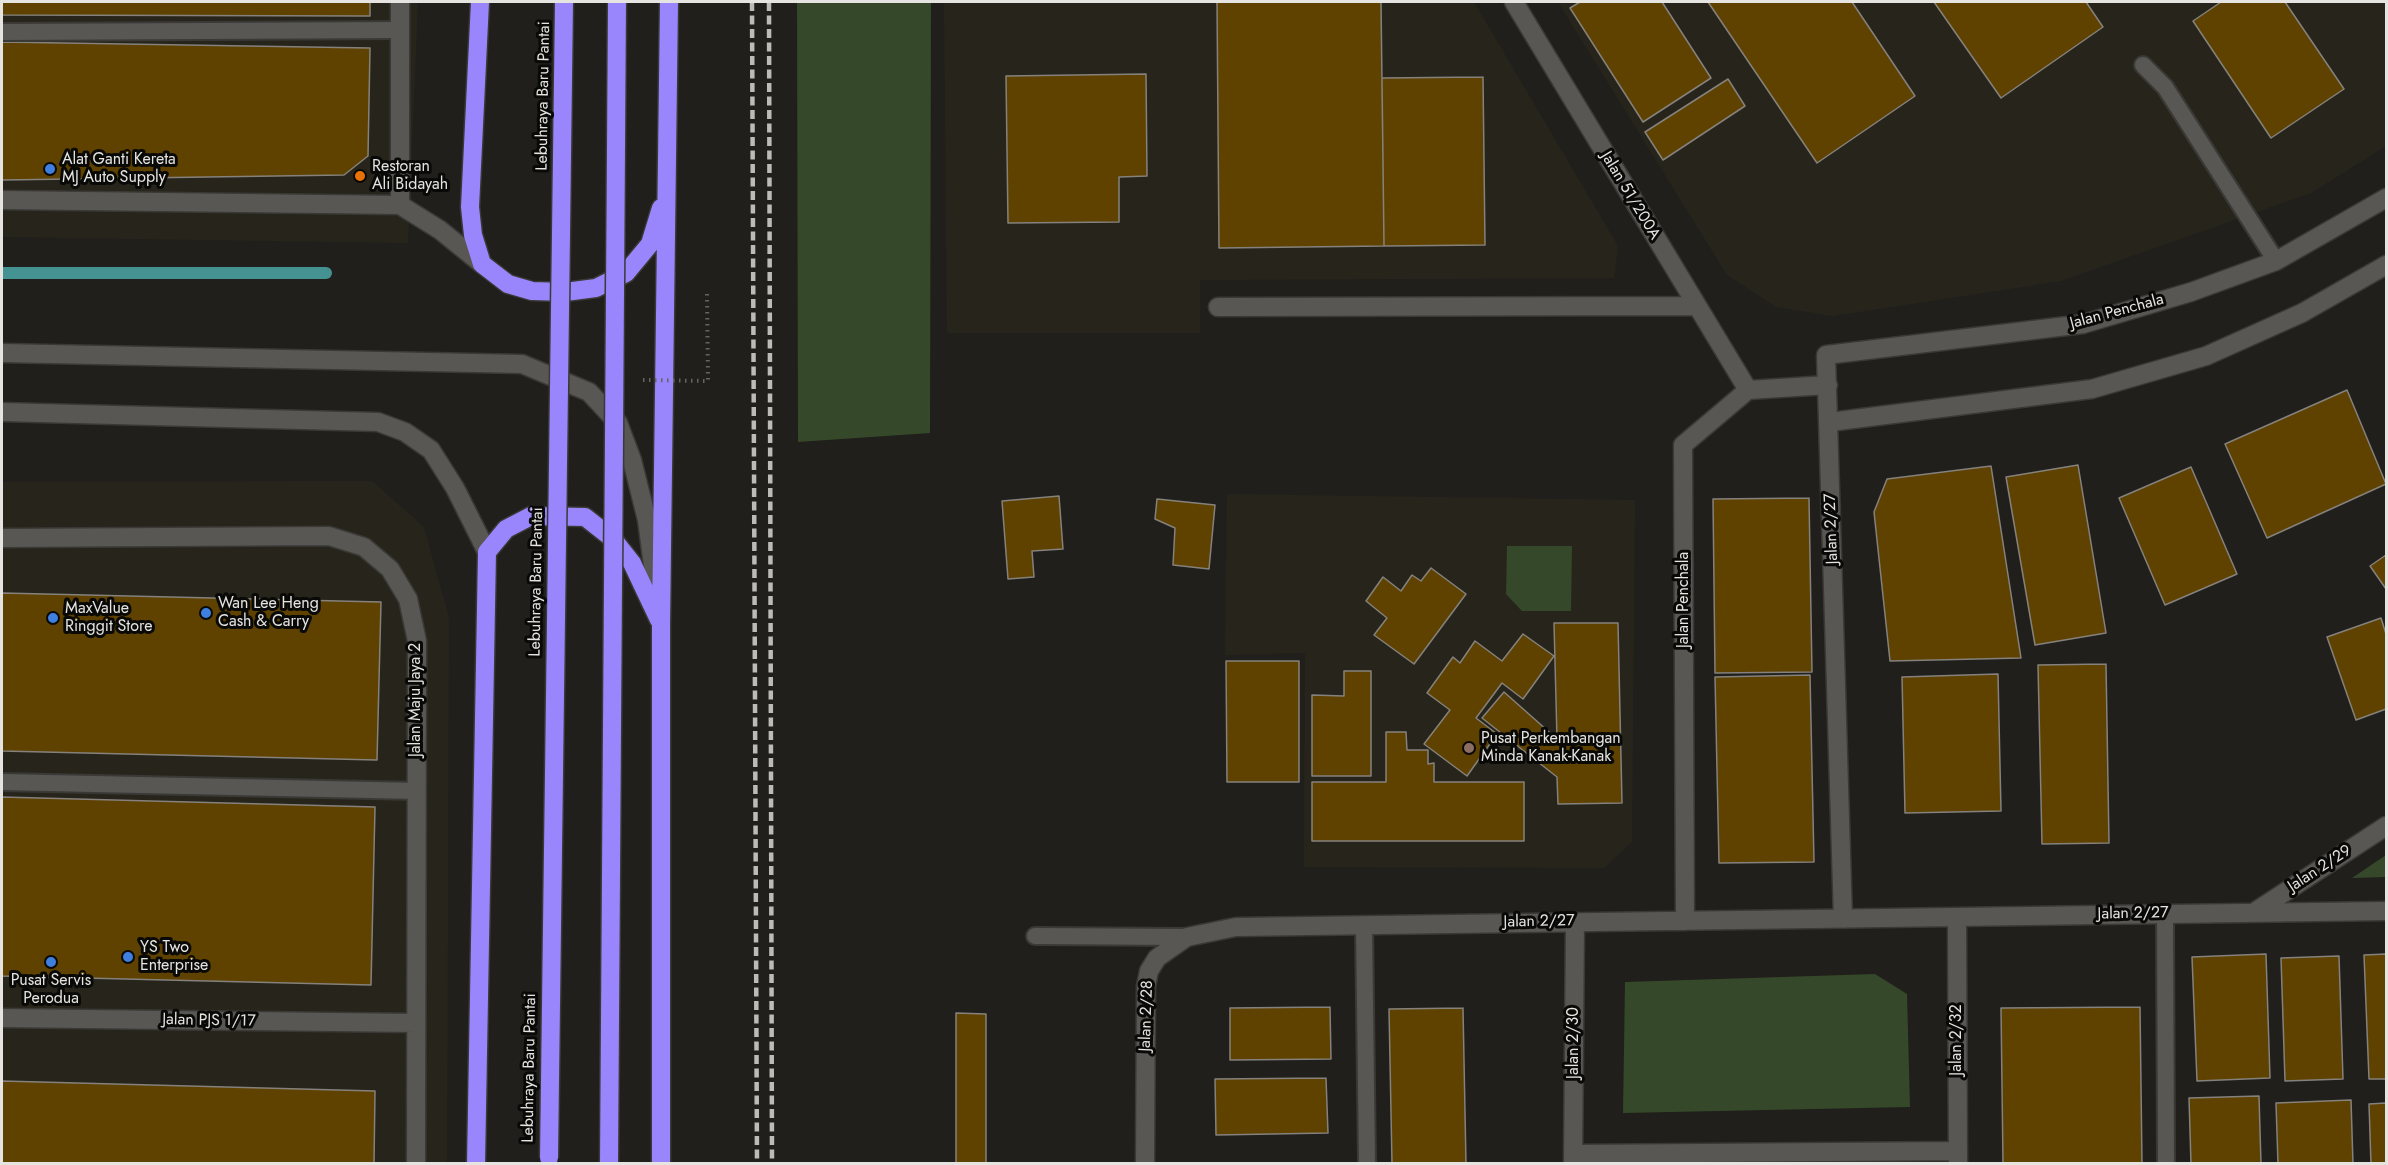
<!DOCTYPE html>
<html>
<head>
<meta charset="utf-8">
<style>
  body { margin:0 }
  #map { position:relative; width:2388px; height:1165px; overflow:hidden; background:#201f1b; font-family:Jost,sans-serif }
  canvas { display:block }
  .frame { position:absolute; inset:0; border:3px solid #e5e4e1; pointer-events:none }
</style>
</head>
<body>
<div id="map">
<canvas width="2388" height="1165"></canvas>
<div class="frame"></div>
</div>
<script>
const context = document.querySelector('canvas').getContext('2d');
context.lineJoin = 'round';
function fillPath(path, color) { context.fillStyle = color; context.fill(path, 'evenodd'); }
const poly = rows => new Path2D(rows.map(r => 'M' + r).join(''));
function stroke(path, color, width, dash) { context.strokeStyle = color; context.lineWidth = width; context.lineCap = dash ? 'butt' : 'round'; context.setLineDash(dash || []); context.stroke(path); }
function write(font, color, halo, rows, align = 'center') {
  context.font = font + ' Jost,sans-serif'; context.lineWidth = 6; context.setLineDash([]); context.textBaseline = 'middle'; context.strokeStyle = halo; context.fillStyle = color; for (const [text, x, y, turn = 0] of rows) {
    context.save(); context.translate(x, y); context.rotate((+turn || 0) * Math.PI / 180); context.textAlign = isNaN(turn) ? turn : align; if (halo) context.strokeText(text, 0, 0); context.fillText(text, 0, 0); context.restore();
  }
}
fillPath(poly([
  [2,2,418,2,408,243,2,237],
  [944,2,1474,2,1618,246,1614,278,1200,280,1200,333,947,333],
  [1558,2,2386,2,2386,146,2311,193,2061,281,1833,316,1776,307,1727,275],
  [372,481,424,527,449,618,447,1163,2,1163,2,482],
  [1227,494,1635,500,1632,842,1604,868,1304,867,1305,653,1225,655]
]), '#27251b');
fillPath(poly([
  [797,2,931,2,930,433,798,442],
  [1507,546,1572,546,1571,611,1522,611,1506,594],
  [2386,855,2386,877,2352,878],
  [1875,974,1907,994,1910,1107,1623,1113,1625,982]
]), '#354829');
stroke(poly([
  [2,273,326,273]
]), '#459293', 12);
const building = poly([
  [2,2,370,2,370,16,2,15,2,2],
  [1217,2,1381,2,1384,246,1219,248,1217,2],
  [1580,2,1662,2,1711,78,1643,122,1570,8,1580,2],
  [1708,2,1852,2,1915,96,1817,163,1708,2],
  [1934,2,2086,2,2103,27,2001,98,1934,2],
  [2221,2,2285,2,2344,89,2271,138,2193,21,2221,2],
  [2,42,370,48,368,156,344,175,2,180,2,42],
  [1146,74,1147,176,1119,177,1119,222,1008,223,1006,76,1146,74],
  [1483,77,1485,245,1384,246,1382,78,1483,77],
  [1728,79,1745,106,1663,160,1645,132,1728,79],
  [2347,390,2386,484,2267,538,2225,444,2347,390],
  [2078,465,2106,633,2035,645,2006,477,2078,465],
  [1991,466,2021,658,1890,661,1874,512,1887,479,1991,466],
  [2191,467,2237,574,2165,605,2119,498,2191,467],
  [1059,496,1063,549,1032,551,1034,577,1008,579,1002,501,1059,496],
  [1809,498,1812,672,1715,673,1713,499,1809,498],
  [1157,499,1215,505,1209,569,1173,565,1175,528,1155,519,1157,499],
  [2386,555,2386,589,2370,566,2386,555],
  [1431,568,1466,594,1414,664,1374,635,1387,618,1366,601,1383,577,1401,591,1412,575,1421,581,1431,568],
  [2,593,381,602,377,760,2,751,2,593],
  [2381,618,2386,634,2386,709,2356,720,2327,637,2381,618],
  [1554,623,1618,623,1622,803,1558,804,1557,777,1482,718,1504,692,1557,739,1554,623],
  [1523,634,1554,656,1523,699,1502,683,1476,718,1497,734,1467,776,1424,744,1450,710,1427,693,1453,657,1460,663,1475,641,1502,661,1523,634],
  [1226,661,1299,661,1299,782,1227,782,1226,661],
  [2106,664,2109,843,2042,844,2038,665,2106,664],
  [1344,671,1371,671,1371,776,1312,776,1312,695,1344,696,1344,671],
  [1998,674,2001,811,1905,813,1902,677,1998,674],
  [1810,675,1814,862,1719,863,1715,677,1810,675],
  [1386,732,1406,732,1407,750,1428,750,1428,764,1434,763,1434,782,1524,782,1524,841,1312,841,1312,782,1386,782,1386,732],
  [2,797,375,807,371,985,2,976,2,797],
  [2266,954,2270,1078,2197,1081,2192,957,2266,954],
  [2386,954,2386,1079,2369,1079,2364,955,2386,954],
  [2339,956,2343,1079,2285,1081,2281,958,2339,956],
  [1330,1007,1331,1059,1230,1060,1230,1008,1330,1007],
  [2140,1007,2142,1164,2003,1164,2001,1008,2140,1007],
  [1463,1008,1466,1164,1392,1164,1389,1009,1463,1008],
  [956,1013,986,1014,986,1164,956,1164,956,1013],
  [1326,1078,1328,1133,1216,1135,1215,1079,1326,1078],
  [2,1081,375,1091,374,1164,2,1164,2,1081],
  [2259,1096,2261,1164,2191,1164,2189,1098,2259,1096],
  [2351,1100,2353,1164,2278,1164,2276,1103,2351,1100],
  [2386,1103,2386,1164,2371,1164,2369,1104,2386,1103]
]);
fillPath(building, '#5f4100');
stroke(building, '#85827d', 1.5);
const service = poly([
  [2,32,400,30],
  [2143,65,2165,87,2276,261],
  [2,782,417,791],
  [2165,914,2166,1164],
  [1364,925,1367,1164],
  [1035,936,1187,937]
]);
const minor = poly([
  [1514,2,1748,390],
  [2,200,400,205,440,230,482,264],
  [400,205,400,2],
  [1218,307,1697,306],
  [1830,422,2092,389,2206,356,2302,313,2386,265],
  [2,538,329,536,364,547,390,569,408,599,417,641,416,1164],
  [2253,913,2386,826],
  [1957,917,1958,1164],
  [1843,919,1826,355,2083,324,2191,292,2276,261,2386,198],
  [1685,921,1683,445,1748,390,1828,385],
  [2,1018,416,1023],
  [1573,1154,1958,1151],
  [1145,1164,1146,986,1149,971,1157,958,1187,937,1236,927,2386,911],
  [1573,1164,1575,922]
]);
const tertiary = poly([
  [2,353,522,364,589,392,618,423,632,460,647,520,656,588],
  [2,412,378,422,405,432,431,450,455,488,487,552]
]);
const motorway = poly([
  [480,2,470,207,473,235,482,264,508,284,532,291,565,292,596,288,626,273,650,244,661,208],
  [476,1164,487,552,506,529,531,516,585,517,613,539,632,563,659,620],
  [661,1164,661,626,669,2]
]);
stroke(service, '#3a3936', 20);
stroke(minor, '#3a3936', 21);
stroke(tertiary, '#3a3936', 21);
stroke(motorway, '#3a3936', 21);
stroke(poly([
  [707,294,708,381]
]), '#656461', 4, [1.5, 4.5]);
stroke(service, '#595753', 16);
stroke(minor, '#595753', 18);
stroke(tertiary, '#595753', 18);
stroke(motorway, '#9985fc', 18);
stroke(poly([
  [752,2,757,1164],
  [769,2,772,1164]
]), '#bcbbb8', 4.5, [9, 4.5]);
const motorwayBridge = poly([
  [549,1158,564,2],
  [609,1164,617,2]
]);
stroke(motorwayBridge, '#3a3936', 21, []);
stroke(poly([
  [643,380,708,381]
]), '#656461', 4, [1.5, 4.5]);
stroke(motorwayBridge, '#9985fc', 18);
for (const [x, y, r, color] of [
  [50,169,6,"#3f7fe0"],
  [360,176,6,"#e8710a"],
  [206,613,6,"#3f7fe0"],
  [53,618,6,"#3f7fe0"],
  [1469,748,6,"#8d6e63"],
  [128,957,6,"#3f7fe0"],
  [51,962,6,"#3f7fe0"]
]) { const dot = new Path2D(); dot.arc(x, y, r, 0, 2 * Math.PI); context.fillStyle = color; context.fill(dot); stroke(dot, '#090907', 2); }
write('16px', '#e5e4e1', '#090907', [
  ["Lebuhraya Baru Pantai",544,96,-89],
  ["Jalan 51/200A",1630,196,59],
  ["Jalan Penchala",2117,312,-15],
  ["Jalan 2/27",1832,529,-92],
  ["Lebuhraya Baru Pantai",537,582,-89],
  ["Jalan Penchala",1684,600,-90],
  ["Jalan Maju Jaya 2",416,700,-90],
  ["Jalan 2/29",2320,869,-33],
  ["Jalan 2/27",2133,914,-1],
  ["Jalan 2/27",1539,922,-1],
  ["Jalan 2/28",1147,1016,-88],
  ["Jalan PJS 1/17",209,1021,1],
  ["Jalan 2/32",1957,1040,-90],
  ["Jalan 2/30",1574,1043,-90],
  ["Lebuhraya Baru Pantai",530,1068,-89]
]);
write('16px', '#e5e4e1', '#090907', [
  ["Alat Ganti Kereta",62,160],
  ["MJ Auto Supply",62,178],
  ["Restoran",372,167],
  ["Ali Bidayah",372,185],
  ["Wan Lee Heng",218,604],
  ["Cash & Carry",218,622],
  ["MaxValue",65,609],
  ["Ringgit Store",65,627],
  ["Pusat Perkembangan",1481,739],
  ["Minda Kanak-Kanak",1481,757],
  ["YS Two",140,948],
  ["Enterprise",140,966],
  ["Pusat Servis",51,981,"center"],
  ["Perodua",51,999,"center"]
], 'left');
</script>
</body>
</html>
